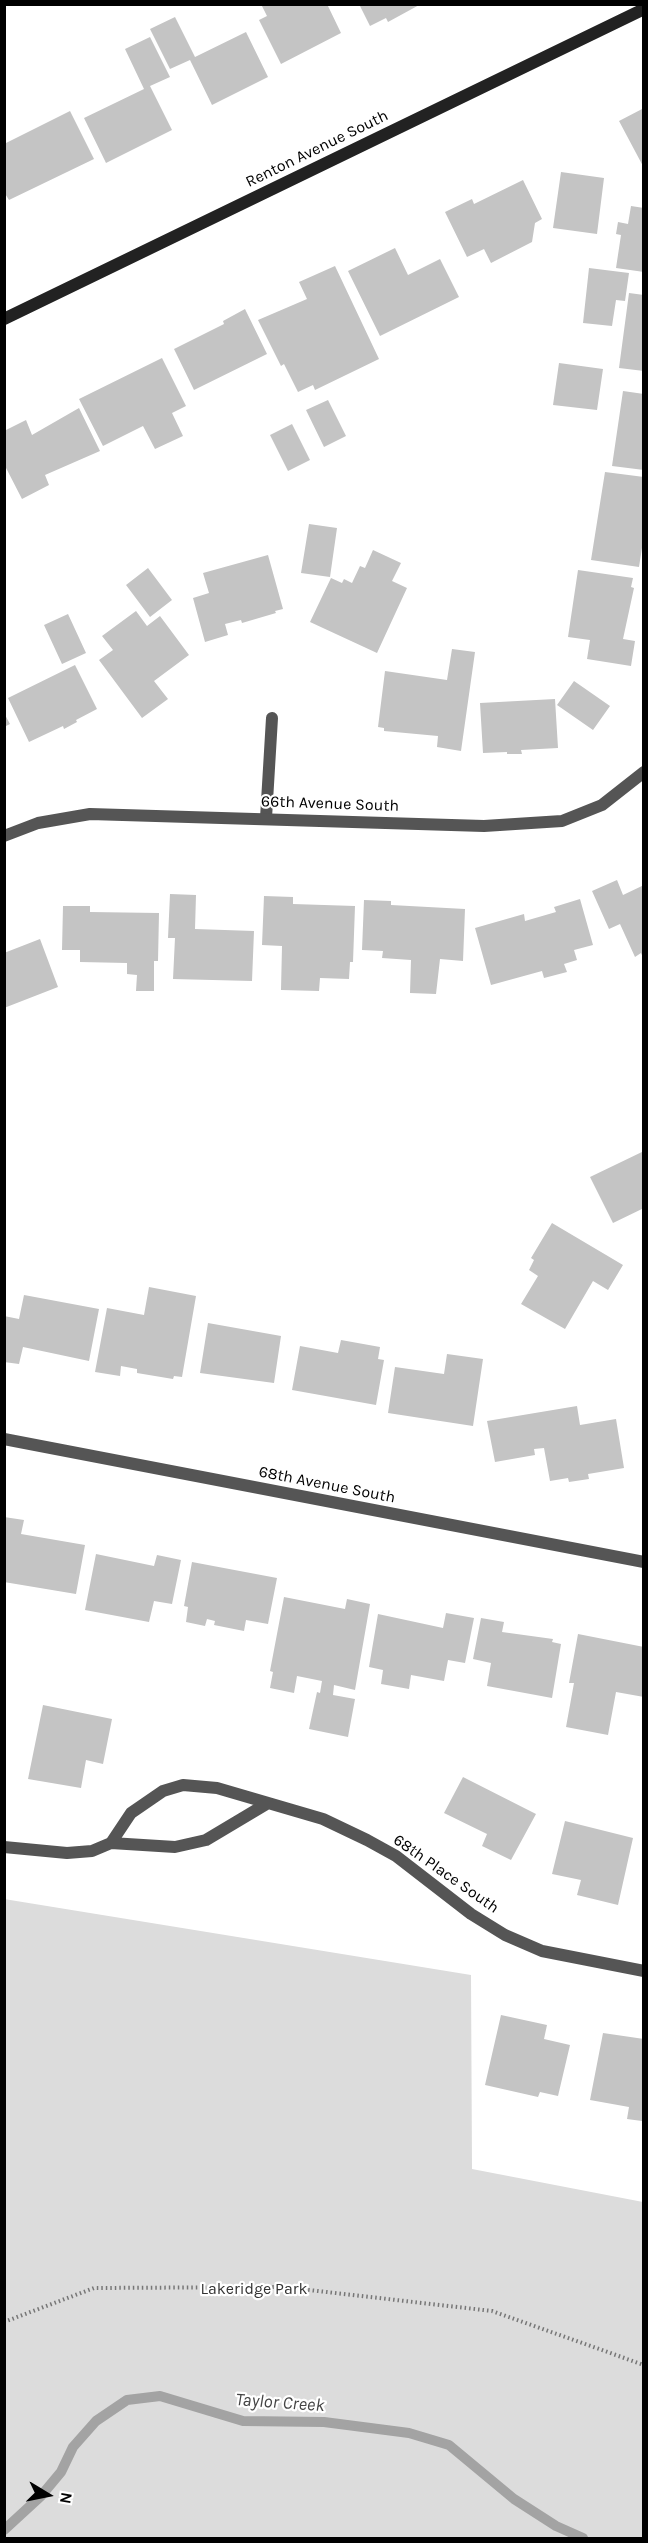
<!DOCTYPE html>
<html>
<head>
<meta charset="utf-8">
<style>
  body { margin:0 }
  #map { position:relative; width:648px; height:2543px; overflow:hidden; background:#fff; font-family:Karla,sans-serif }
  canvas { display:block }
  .frame { position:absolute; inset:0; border:6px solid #000; pointer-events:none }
  .north { position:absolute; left:18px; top:2465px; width:60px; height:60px; -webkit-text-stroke:4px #fff; paint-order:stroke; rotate:100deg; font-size:16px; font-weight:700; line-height:24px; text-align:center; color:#000 }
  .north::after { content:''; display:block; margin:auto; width:21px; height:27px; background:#000; clip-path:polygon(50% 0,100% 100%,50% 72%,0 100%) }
</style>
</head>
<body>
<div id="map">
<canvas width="648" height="2543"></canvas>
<div class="frame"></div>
<div class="north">N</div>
</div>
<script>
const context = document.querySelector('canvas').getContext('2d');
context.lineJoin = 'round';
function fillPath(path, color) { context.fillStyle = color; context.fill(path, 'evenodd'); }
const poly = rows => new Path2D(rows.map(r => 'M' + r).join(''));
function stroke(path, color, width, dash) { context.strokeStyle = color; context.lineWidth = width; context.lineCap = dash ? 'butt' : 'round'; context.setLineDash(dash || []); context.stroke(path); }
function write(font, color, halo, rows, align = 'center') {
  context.font = font + ' Karla,sans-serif'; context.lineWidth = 4.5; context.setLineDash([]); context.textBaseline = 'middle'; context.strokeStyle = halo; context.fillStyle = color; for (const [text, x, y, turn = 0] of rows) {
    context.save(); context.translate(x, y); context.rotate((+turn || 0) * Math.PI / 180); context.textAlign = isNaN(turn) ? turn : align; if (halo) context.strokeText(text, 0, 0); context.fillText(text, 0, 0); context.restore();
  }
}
fillPath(poly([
  [4,1899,471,1975,472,2169,643,2202,643,2538,5,2538]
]), '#dcdcdc');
stroke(poly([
  [4,2530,41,2496,61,2472,73,2447,96,2421,127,2400,160,2396,243,2421,324,2422,409,2433,449,2445,514,2499,556,2526,583,2538]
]), '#a3a3a3', 10);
fillPath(poly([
  [261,4,327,4,341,33,281,64,259,20,267,16],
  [359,4,421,4,388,22,386,18,370,26],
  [175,17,195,57,246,32,268,77,212,105,190,60,170,69,150,29],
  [150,37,170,77,150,86,172,130,106,163,84,118,144,89,125,49],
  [644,108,644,168,619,121],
  [70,111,94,159,9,200,4,192,4,144],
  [561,172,604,178,597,234,553,228],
  [523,180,542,219,535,223,532,242,491,263,484,249,467,257,445,212,472,199,474,204],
  [631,206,644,208,644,272,616,268,621,235,616,234,618,222,628,224],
  [395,248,408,275,440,259,459,297,380,336,348,271],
  [335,266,379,359,315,390,313,385,298,392,284,364,281,366,258,320,307,299,299,282],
  [589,268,629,273,625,301,616,300,612,326,583,323],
  [629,293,644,295,644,371,619,368],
  [245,309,267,354,194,390,174,349,224,324,223,321],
  [162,358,186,406,172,413,183,436,155,449,143,426,103,446,79,399],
  [559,363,603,369,597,410,553,405],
  [623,391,644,394,644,470,612,466],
  [328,400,346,436,324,447,306,410],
  [79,408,100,451,45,475,49,485,22,499,4,464,4,431,26,420,32,435],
  [292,424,310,460,288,471,270,435],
  [605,472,644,477,644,535,639,567,591,560],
  [309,524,337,528,330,577,301,573],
  [373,550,401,563,392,581,407,588,377,653,310,622,331,578,342,583,344,579,352,583,360,566,365,568],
  [268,555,283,609,275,611,276,613,242,623,241,620,225,624,228,635,205,642,193,598,209,593,203,573],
  [148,568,172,600,150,617,126,585],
  [578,570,633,578,631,587,634,588,623,639,635,641,631,666,587,659,590,640,568,637],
  [136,611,147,626,160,616,189,655,154,681,168,699,142,718,99,660,113,650,102,636],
  [68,614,86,653,62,664,44,625],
  [452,649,475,652,461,751,437,747,438,736,384,731,384,728,378,727,385,671,447,680],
  [75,665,97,709,76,720,77,722,64,729,63,726,29,742,8,698],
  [574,681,610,706,593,730,557,705],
  [555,699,558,748,521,750,522,754,507,754,507,752,483,753,480,703],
  [4,713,10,724,4,727],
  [617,880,623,895,644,885,644,960,641,953,635,957,620,924,609,929,592,891],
  [170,894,196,895,195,929,254,931,252,981,173,979,175,938,168,938],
  [264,896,293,897,293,904,355,906,353,962,350,962,349,979,320,978,319,991,281,990,282,946,262,945],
  [580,899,593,945,574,950,577,960,564,964,567,972,544,978,542,971,491,985,475,928,524,914,525,921,556,912,554,907],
  [364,900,391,901,391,905,465,909,463,961,440,959,436,994,410,993,411,960,382,958,383,951,362,950],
  [63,906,90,906,90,912,159,913,158,961,154,961,154,991,136,991,137,975,127,974,127,963,80,962,80,950,62,950],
  [40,939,58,987,4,1008,4,953],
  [644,1151,644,1208,613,1223,590,1177],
  [552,1223,623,1265,608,1290,593,1281,565,1329,521,1304,538,1276,529,1270,534,1260,531,1258],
  [149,1287,196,1296,182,1377,174,1376,173,1379,137,1373,137,1369,121,1366,120,1376,95,1372,107,1308,144,1315],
  [24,1295,99,1309,89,1361,23,1347,19,1364,4,1362,4,1316,19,1319],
  [208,1323,281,1336,274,1383,200,1373],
  [341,1340,380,1347,378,1359,384,1360,376,1405,292,1390,300,1346,338,1353],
  [447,1354,483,1359,473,1426,388,1413,395,1367,444,1374],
  [577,1406,580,1425,616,1419,624,1468,588,1474,589,1479,569,1482,568,1478,550,1481,544,1448,534,1449,535,1455,495,1462,487,1421],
  [4,1517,24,1520,21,1534,85,1545,76,1594,4,1582],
  [96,1554,154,1566,157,1555,181,1560,172,1604,154,1601,149,1622,85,1610],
  [192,1562,277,1578,268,1624,246,1620,244,1631,214,1625,215,1621,207,1619,205,1626,186,1622,188,1607,184,1606],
  [284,1597,345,1609,347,1599,370,1604,355,1690,334,1685,333,1695,355,1699,348,1737,309,1729,317,1692,320,1693,322,1681,297,1676,294,1693,270,1688,273,1672,270,1671],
  [446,1613,474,1618,465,1663,448,1660,444,1681,411,1675,409,1689,381,1684,383,1670,369,1667,378,1614,443,1628],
  [481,1618,504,1622,502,1632,553,1639,552,1642,561,1644,552,1698,487,1686,491,1663,473,1659],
  [578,1634,644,1647,644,1697,616,1692,608,1735,566,1727,574,1683,569,1683],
  [43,1705,112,1719,103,1764,86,1760,81,1788,28,1779],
  [463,1777,536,1814,511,1860,482,1846,487,1834,444,1813],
  [565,1821,633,1838,618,1905,577,1895,581,1880,552,1874],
  [501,2015,547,2025,544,2039,570,2045,558,2096,540,2092,538,2097,485,2085],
  [603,2033,644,2039,642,2121,627,2119,629,2107,590,2100]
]), '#c4c4c4');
stroke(poly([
  [4,2322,94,2288,283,2287,492,2311,644,2365]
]), '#777', 4, [1.5, 3]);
stroke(poly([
  [266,818,272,718]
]), '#555', 12);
stroke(poly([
  [4,836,38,823,90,814,484,826,562,821,602,805,644,772],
  [4,1439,644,1562],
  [111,1843,131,1813,163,1791,183,1785,217,1788,323,1819,367,1840,396,1856,471,1914,505,1935,542,1951,644,1971],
  [4,1847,67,1853,92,1851,111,1843,175,1847,206,1840,268,1803]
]), '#555', 12);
stroke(poly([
  [4,319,644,9]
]), '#222', 12);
write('16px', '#000', '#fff', [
  ["Renton Avenue South",317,149,-26],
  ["66th Avenue South",330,804,2],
  ["68th Avenue South",327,1485,11],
  ["68th Place South",446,1874,35]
]);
write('16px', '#333', '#fff', [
  ["Lakeridge Park",254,2289]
]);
write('italic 18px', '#444', '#fff', [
  ["Taylor Creek",280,2403,4]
]);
</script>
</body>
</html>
